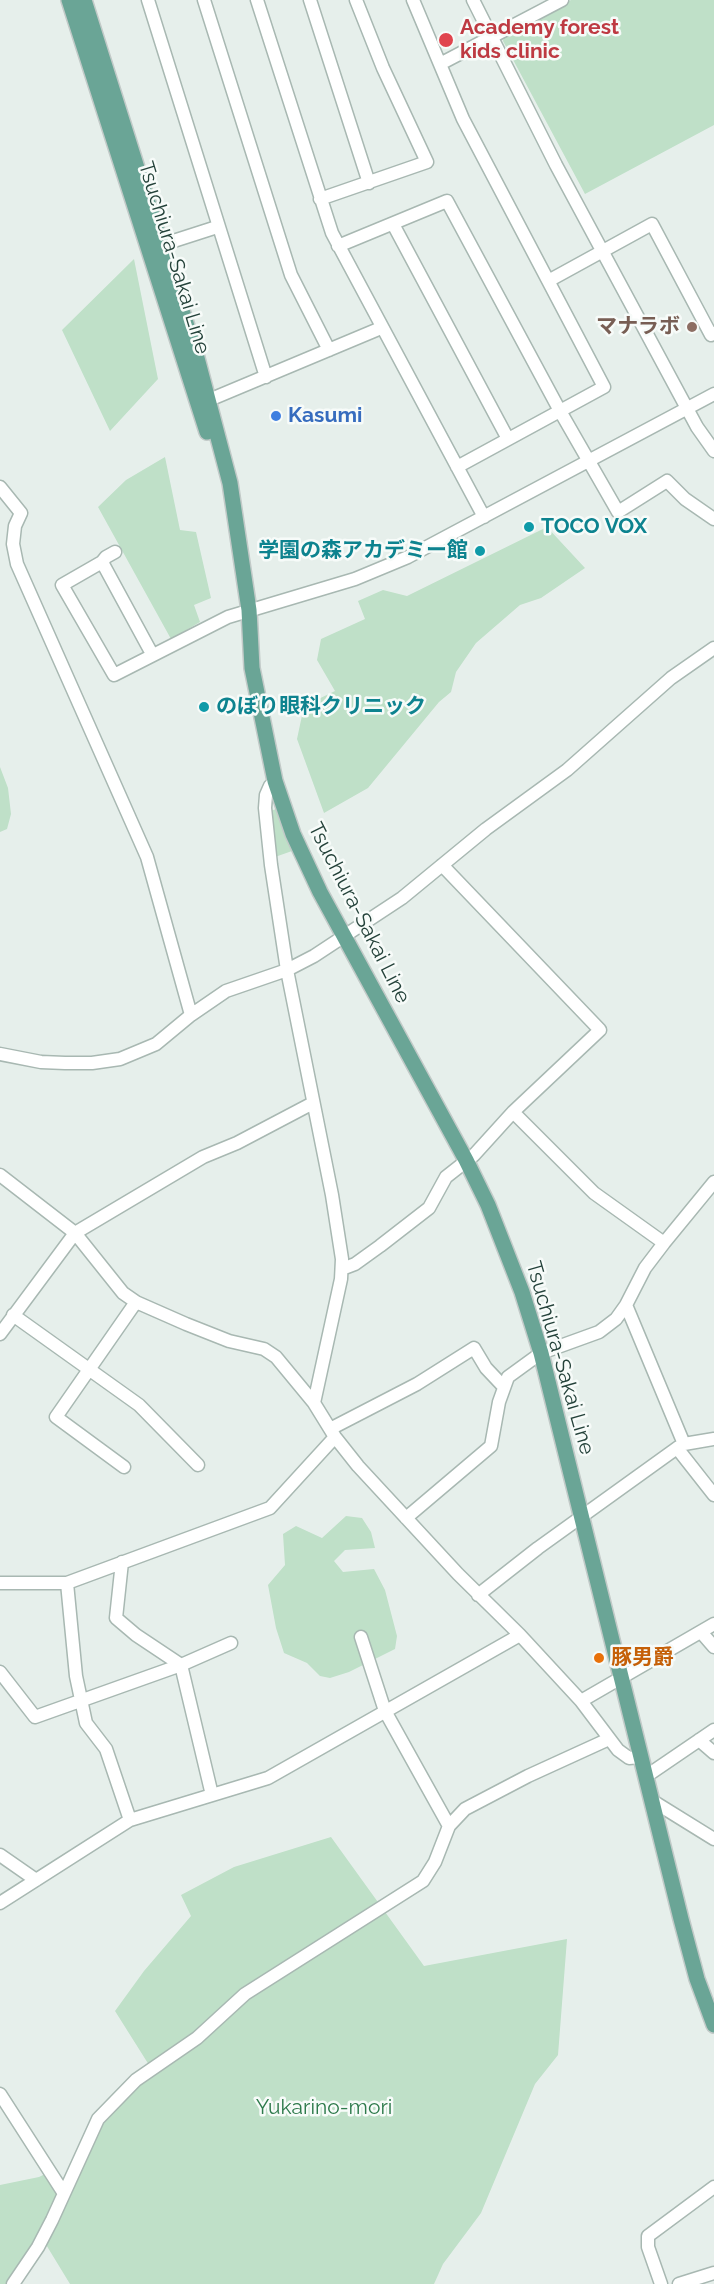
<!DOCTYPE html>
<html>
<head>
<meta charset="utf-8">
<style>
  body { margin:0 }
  canvas { display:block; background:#e6efeb }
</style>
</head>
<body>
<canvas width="714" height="2284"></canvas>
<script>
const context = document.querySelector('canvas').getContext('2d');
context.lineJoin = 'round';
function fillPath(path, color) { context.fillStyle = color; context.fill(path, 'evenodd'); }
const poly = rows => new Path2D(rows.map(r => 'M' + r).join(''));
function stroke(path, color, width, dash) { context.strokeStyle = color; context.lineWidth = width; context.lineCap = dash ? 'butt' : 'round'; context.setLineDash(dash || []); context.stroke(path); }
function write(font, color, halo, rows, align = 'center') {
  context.font = font + ' Raleway,"Noto Sans JP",sans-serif'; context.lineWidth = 5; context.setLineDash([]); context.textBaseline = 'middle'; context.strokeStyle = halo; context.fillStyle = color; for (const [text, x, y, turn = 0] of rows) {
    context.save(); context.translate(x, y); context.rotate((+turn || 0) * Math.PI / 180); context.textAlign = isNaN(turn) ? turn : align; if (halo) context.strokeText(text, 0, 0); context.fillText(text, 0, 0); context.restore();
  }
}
fillPath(poly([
  [571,0,714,0,714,125,585,194,503,41,504,36],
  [134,259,158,379,110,431,62,330],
  [165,457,180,530,196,532,211,598,194,605,200,622,171,639,98,507,126,480],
  [547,527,585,568,541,598,520,605,476,643,456,672,451,692,439,702,368,788,324,813,297,739,304,706,335,691,317,660,321,639,365,619,358,601,383,590,407,596],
  [0,767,8,788,11,814,7,829,0,832],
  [276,809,292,851,275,857,268,812],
  [346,1516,362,1518,371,1532,375,1548,345,1550,334,1561,343,1572,374,1569,385,1590,397,1636,395,1649,349,1672,330,1678,320,1676,307,1663,284,1653,276,1628,268,1585,285,1565,283,1534,296,1526,322,1538],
  [331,1837,424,1966,567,1939,558,2055,535,2084,481,2213,443,2264,434,2284,70,2284,45,2243,104,2119,149,2065,115,2011,144,1971,191,1916,181,1895,234,1867],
  [47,2173,61,2195,41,2235,7,2284,0,2284,0,2185,39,2177]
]), '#bfe0c8');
const minor = poly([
  [148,0,266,377],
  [204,0,291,275,329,350],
  [257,0,332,233,484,517],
  [310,0,369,183],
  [413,0,463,119,604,387,457,467],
  [473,0,556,165,697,427,714,451],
  [440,64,562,0],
  [320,199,427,162,383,68,356,0],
  [393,224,508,439],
  [161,245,217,227],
  [338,246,447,201,560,411,618,512,667,481,685,499,714,519],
  [550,280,652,224,711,335,714,333],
  [209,400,381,328],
  [0,487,21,513,15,526,13,544,17,564,147,857,191,1015],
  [102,562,106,557,115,552],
  [152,654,102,562,62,585,114,675,228,617,355,579,408,557,714,394],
  [275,781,270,786,266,795,265,808,271,865,287,970,332,1195,342,1259,341,1279,314,1403],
  [0,1054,41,1062,65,1063,92,1063,120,1059,156,1044,191,1015,226,991,287,970,314,956,402,898,486,829,567,770,671,678,714,648],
  [0,1175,75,1233,123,1293,136,1302,186,1324,229,1341,264,1349,276,1357,314,1403,335,1437,358,1466,458,1574,520,1635,581,1701,618,1750,629,1758,641,1757],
  [664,1243,714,1182],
  [342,1269,355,1264,380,1246,429,1208,446,1177,474,1155,513,1112,600,1030,442,865],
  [626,1305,684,1444],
  [13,1315,139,1405,198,1465],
  [0,1334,75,1233,203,1157,237,1143,313,1103],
  [330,1429,417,1384,474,1348,486,1368,503,1386],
  [714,1439,684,1444,677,1448,714,1495],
  [124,1467,56,1417,136,1302],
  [406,1518,491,1446,499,1402,508,1377,541,1353,599,1332,616,1319,626,1305,645,1268,664,1243,594,1193,513,1112],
  [122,1562,116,1618,136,1635,181,1665,212,1795],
  [0,1583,67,1583,270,1508,335,1437],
  [67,1583,76,1676,86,1723,106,1749,130,1820],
  [478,1595,538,1548,677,1448],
  [701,1632,714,1647],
  [361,1637,385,1711,449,1826],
  [0,1672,35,1717,181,1665,231,1643],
  [581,1701,714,1624],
  [699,1740,714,1753],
  [645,1777,714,1730],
  [651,1800,714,1839],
  [0,1855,36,1880],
  [0,1903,130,1820,268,1778,520,1635],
  [0,2094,63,2192],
  [13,2284,38,2247,52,2220,98,2119,136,2080,197,2038,245,1994,423,1881,435,1862,449,1826,465,1809,528,1776,609,1739],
  [661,2284,648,2247,648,2236,714,2187],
  [679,2284,714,2273]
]);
const major = poly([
  [69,0,207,432],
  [84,0,197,358,230,483,249,610,252,668,275,781,293,834,320,892,466,1160,488,1205,522,1292,541,1353,681,1919,697,1979,714,2025]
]);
stroke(minor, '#a8b8b2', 15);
stroke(major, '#c2cac8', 18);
stroke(minor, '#fff', 12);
stroke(major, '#6aa596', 15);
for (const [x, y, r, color] of [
  [446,40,8,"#e0444e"],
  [692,327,6,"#8d6e63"],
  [276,416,6,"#3f7fe0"],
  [529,527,6,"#0f9aa8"],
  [480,551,6,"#0f9aa8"],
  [204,707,6,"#0f9aa8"],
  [599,1658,6,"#e8710a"]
]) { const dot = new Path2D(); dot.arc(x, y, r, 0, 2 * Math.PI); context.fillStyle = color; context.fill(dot); stroke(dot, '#f7fbf9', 2); }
write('bold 21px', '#be3a42', '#f7fbf9', [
  ["Academy forest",460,28],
  ["kids clinic",460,52]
], 'left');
write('21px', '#24423a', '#f7fbf9', [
  ["Tsuchiura-Sakai Line",174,258,73],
  ["Tsuchiura-Sakai Line",359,913,63],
  ["Tsuchiura-Sakai Line",560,1358,74]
]);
write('bold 21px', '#785e54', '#f7fbf9', [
  ["マナラボ",680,327]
], 'right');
write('bold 21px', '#366cbe', '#f7fbf9', [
  ["Kasumi",288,416]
], 'left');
write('bold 21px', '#0d838f', '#f7fbf9', [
  ["TOCO VOX",541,527],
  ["学園の森アカデミー館",468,551,"right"],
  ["のぼり眼科クリニック",216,707]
], 'left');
write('bold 21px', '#c56008', '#f7fbf9', [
  ["豚男爵",611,1658]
], 'left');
write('21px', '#2d7a4b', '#f7fbf9', [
  ["Yukarino-mori",324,2108]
]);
</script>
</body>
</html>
